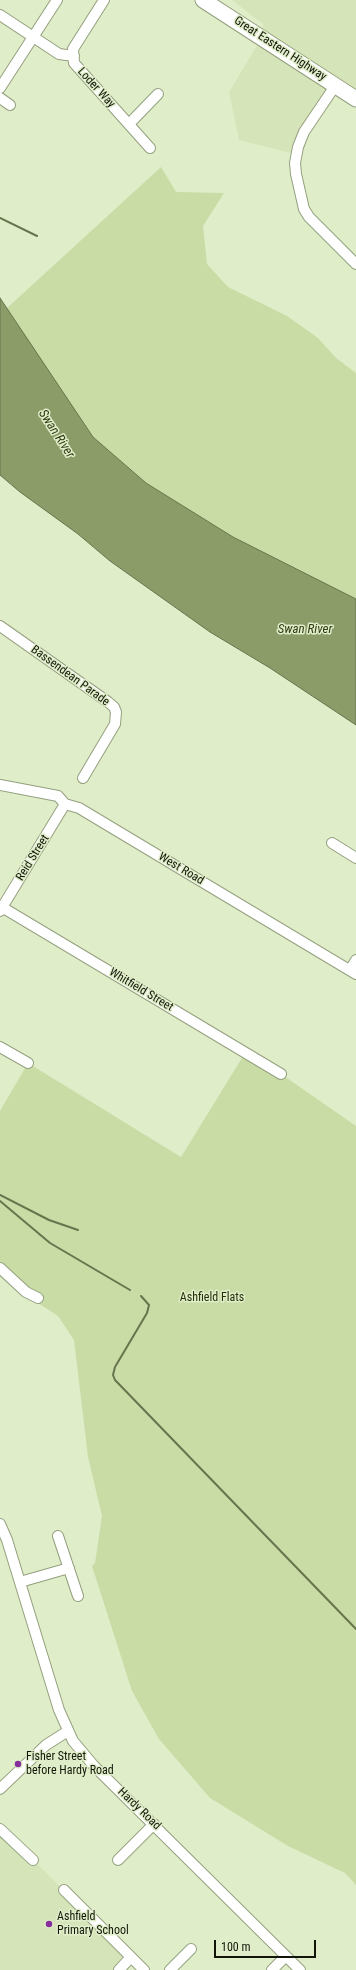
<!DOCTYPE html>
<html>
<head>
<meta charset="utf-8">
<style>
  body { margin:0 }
  #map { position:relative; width:356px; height:1970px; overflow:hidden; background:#e0edc9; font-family:"Roboto Condensed",sans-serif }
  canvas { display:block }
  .scale { position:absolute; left:214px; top:1940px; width:102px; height:18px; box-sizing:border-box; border:2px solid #121609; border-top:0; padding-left:5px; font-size:12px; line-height:14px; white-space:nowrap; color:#121609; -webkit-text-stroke:3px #e0edc9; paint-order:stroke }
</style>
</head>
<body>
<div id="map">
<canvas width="356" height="1970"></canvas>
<div class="scale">100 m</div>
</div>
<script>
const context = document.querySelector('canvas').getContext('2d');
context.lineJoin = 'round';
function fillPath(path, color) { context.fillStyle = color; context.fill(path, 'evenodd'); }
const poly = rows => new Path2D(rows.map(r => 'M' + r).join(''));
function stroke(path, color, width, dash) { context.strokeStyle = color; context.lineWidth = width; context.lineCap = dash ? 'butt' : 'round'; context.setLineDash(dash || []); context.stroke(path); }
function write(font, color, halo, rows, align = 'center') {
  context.font = font + ' "Roboto Condensed",sans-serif'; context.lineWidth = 3; context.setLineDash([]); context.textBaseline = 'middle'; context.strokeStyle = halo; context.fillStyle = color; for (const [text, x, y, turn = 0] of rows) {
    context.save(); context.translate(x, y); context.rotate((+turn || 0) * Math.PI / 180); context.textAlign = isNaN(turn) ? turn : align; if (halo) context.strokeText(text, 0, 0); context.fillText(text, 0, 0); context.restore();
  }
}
fillPath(poly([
  [232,0,356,0,356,99,328,92,291,153,239,140,229,92,261,39,263,24],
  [0,1829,33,1860,131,1957,119,1970,0,1970]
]), '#d5e4b9');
fillPath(poly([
  [161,167,176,192,224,193,203,226,207,264,228,287,287,316,318,338,336,358,356,373,356,599,233,537,146,483,93,437,6,309],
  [245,1053,281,1074,356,1126,356,1885,345,1873,288,1846,210,1798,159,1739,132,1691,92,1566,95,1563,102,1516,88,1457,74,1340,58,1316,24,1294,0,1272,0,1111,28,1063,181,1157]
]), '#c9dca5');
const water = poly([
  [0,298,93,437,146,483,233,537,356,599,356,725,270,668,210,632,110,561,78,534,20,492,0,475,0,298]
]);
fillPath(water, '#8b9c68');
stroke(water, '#67744c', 1);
stroke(poly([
  [0,218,37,236],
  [0,1195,49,1220,78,1230],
  [0,1201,50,1243,130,1290],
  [141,1296,149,1305,147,1313,115,1367,113,1375,115,1380,356,1629]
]), '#67744c', 2);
const minor = poly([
  [104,0,73,49,74,63,150,148],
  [0,15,59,54,74,56],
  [335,86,304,132,298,147,295,163,296,174,304,209,309,217,356,264],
  [0,88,57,0],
  [0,98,10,105],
  [129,124,158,94],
  [0,626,108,702,114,707,116,712,115,724,83,778],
  [0,785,58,796,65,804,79,808,356,974],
  [332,843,356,858],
  [0,906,281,1074],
  [0,911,65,804],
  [350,970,356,960],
  [0,1047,28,1063],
  [0,1268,26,1292,38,1298],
  [0,1524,7,1540,59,1710,73,1741,94,1766,300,1970],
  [58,1536,78,1596],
  [20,1582,69,1568],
  [0,1789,46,1745,68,1731],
  [0,1829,33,1860],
  [118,1860,154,1824],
  [64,1890,144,1970],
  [119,1970,131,1957],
  [170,1970,191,1949],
  [272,1970,286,1956]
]);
const highway = poly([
  [203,0,356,99]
]);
stroke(minor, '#94a07e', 12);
stroke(highway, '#94a07e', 17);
stroke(minor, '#fff', 10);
stroke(highway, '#fff', 15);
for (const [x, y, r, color] of [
  [18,1764,4,"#862e9b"],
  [49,1924,4,"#862e9b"]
]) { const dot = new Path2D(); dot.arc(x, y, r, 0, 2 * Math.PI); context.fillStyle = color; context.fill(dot); stroke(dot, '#e0edc9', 1.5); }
write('12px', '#121609', '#e0edc9', [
  ["Great Eastern Highway",280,49,33],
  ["Loder Way",96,88,48],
  ["Bassendean Parade",70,676,36],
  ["Reid Street",33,858,-58],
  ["West Road",181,869,31],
  ["Whitfield Street",141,990,31],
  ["Hardy Road",139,1809,44]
]);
write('12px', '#242f06', '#e0edc9', [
  ["Ashfield Flats",212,1298]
]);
write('12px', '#121609', '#e0edc9', [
  ["Fisher Street",26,1757],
  ["before Hardy Road",26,1771],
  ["Ashfield",57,1917],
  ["Primary School",57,1931]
], 'left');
write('italic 13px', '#2f3a12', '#e0edc9', [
  ["Swan River",56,434,57],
  ["Swan River",305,630]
]);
</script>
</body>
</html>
